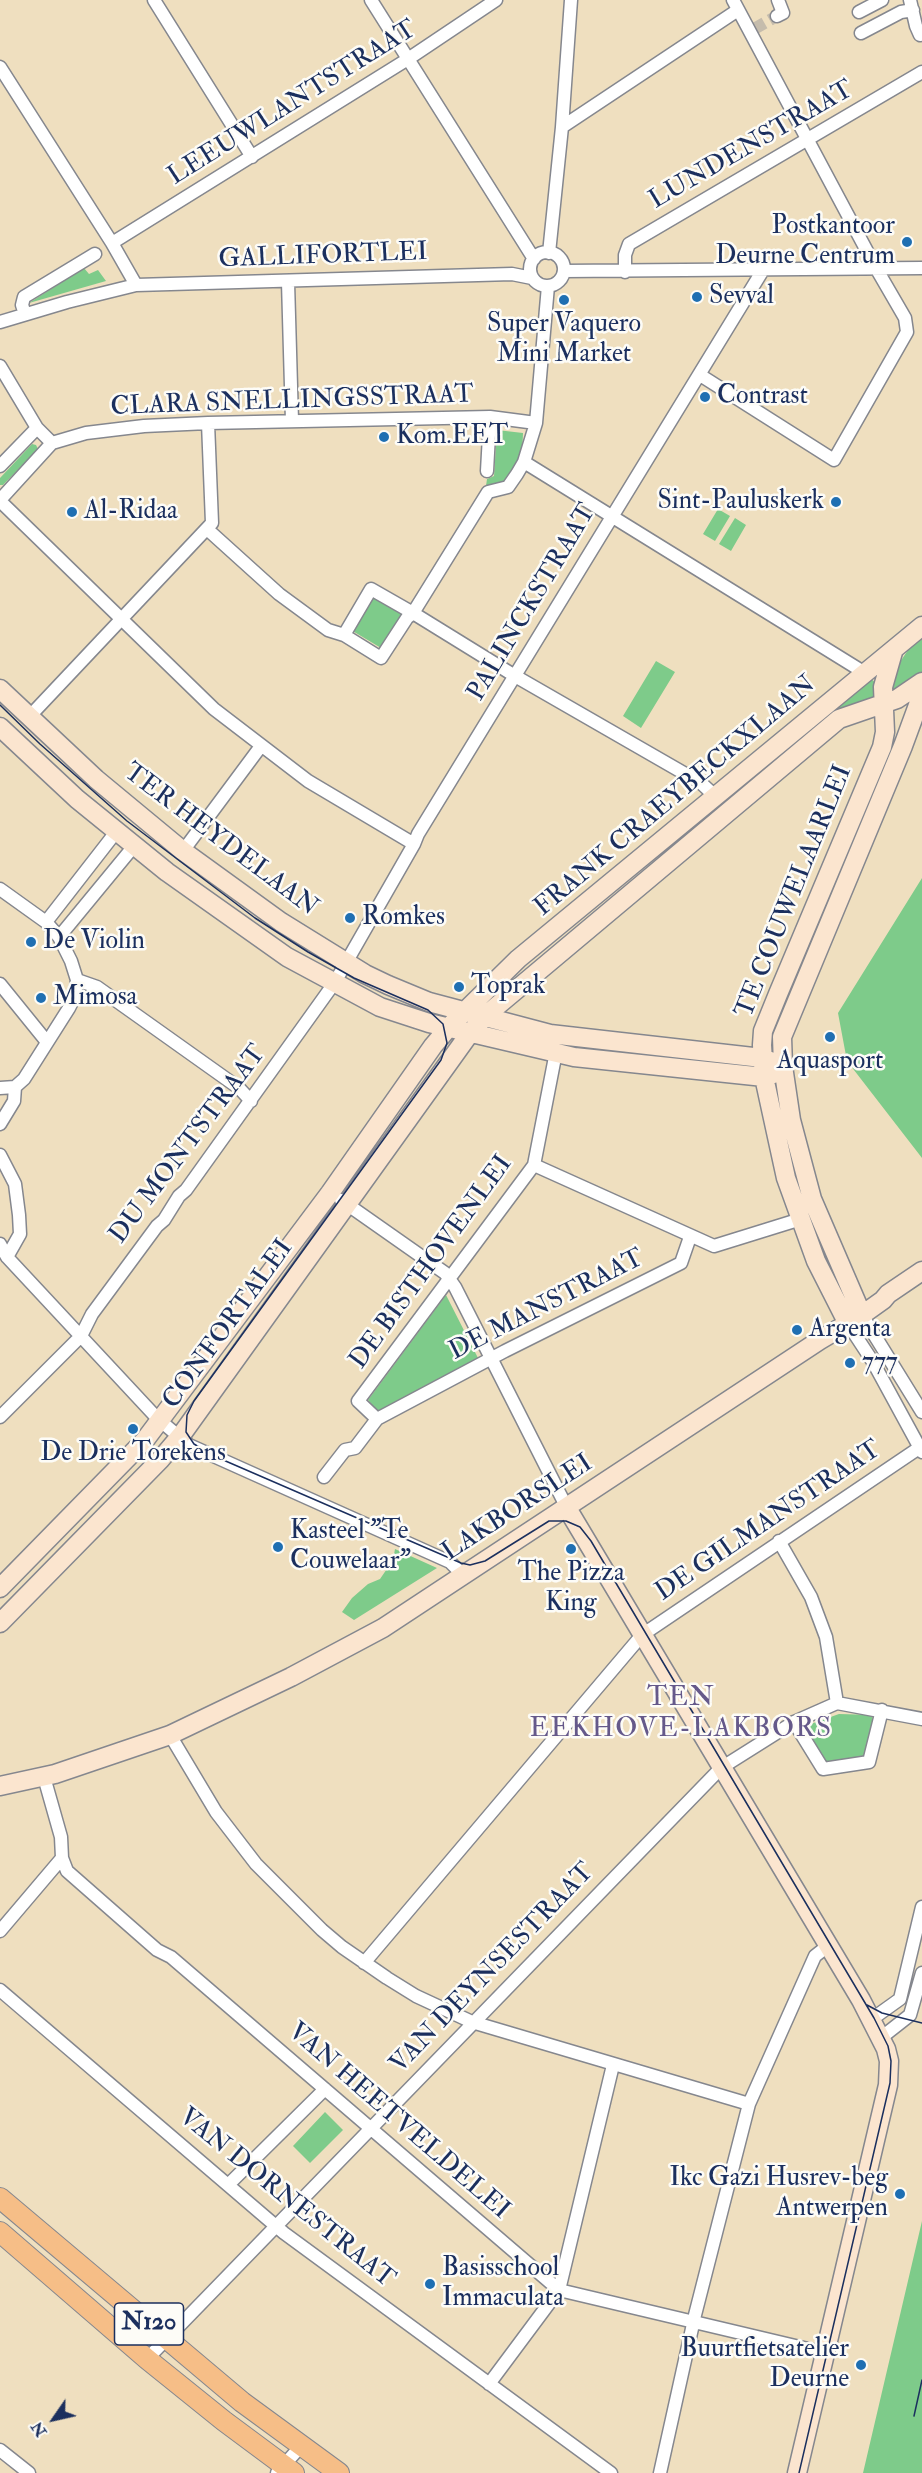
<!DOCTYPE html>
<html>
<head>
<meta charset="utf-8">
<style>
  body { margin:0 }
  #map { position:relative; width:922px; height:2473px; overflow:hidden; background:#efdfbf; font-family:"IM FELL Double Pica",serif }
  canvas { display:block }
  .north { position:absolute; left:24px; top:2389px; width:60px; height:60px; -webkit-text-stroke:4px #fdfcf7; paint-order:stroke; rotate:236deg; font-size:16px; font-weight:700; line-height:24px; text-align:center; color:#1b2f5e }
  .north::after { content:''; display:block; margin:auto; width:21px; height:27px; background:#1b2f5e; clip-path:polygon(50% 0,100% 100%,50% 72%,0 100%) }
</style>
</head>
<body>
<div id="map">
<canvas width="922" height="2473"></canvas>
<div class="north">N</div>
</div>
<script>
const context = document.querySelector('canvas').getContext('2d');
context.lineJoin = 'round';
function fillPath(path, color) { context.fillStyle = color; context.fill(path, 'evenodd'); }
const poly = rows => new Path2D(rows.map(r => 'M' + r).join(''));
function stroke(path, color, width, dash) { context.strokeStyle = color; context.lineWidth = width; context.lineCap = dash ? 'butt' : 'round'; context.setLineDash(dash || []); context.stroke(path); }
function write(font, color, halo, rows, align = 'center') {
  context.font = font + ' "IM FELL Double Pica",serif'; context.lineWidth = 5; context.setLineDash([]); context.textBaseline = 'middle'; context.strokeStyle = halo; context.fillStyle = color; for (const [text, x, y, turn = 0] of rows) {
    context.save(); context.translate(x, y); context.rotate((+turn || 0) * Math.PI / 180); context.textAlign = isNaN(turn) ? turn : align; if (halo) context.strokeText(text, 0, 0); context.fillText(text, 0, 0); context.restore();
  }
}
fillPath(poly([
  [84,268,89,274,98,270,106,281,29,303],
  [497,430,523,433,522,457,506,482,486,486,487,479,494,476],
  [32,444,36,445,38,449,3,485,0,485,0,478],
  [718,509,730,516,715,541,703,534],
  [735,518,746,525,731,551,719,544],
  [373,595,402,615,381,648,351,630],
  [922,635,922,673,896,692,893,691,892,681,900,662,910,647],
  [656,661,675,672,641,728,623,716],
  [870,677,877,685,874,698,850,706,836,714,831,707],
  [922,878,922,1158,847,1061,838,1013],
  [446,1295,478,1358,378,1412,368,1400],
  [395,1549,437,1568,354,1620,342,1612,352,1598,368,1584,380,1579,393,1560],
  [839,1714,873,1715,866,1758,825,1762,805,1726],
  [325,2112,343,2130,310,2163,293,2146],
  [922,2221,922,2473,863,2473]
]), '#7ecb8a');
stroke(poly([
  [754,29,777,16]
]), '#c5bcac', 12, [12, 6]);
const street = poly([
  [154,0,252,157],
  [371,0,534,259],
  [910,0,916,26,920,35],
  [859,12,882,0],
  [777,16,783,13,778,0],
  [861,33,901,12,913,10],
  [0,67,112,243,136,285],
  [562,127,738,10],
  [112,243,408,59,496,0],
  '530 269a17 17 0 1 1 34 0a17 17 0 1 1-34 0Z',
  [549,253,562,127,571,0],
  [564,271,922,268],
  [625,272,625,255,629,244,922,72],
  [288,282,292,421],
  [548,286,536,423,524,462,517,474,508,487,488,492,413,613,407,618,381,658,344,635,371,589,413,613,515,676,701,783,716,797],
  [25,314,22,305,24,297,95,254],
  [0,322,67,302,136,285,512,274,532,278],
  [0,366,37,428,52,443,86,433,144,426,208,423,490,417,536,423],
  [700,375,834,460,907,332,905,318,876,268,733,0],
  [524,462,865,673],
  [0,466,37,428],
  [487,471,490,417],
  [0,500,52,443],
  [0,501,214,709,308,781,414,844],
  [207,529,279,594,328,630,344,635],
  [29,717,212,523,208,423],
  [183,851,261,746],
  [0,889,46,922,59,937,71,961,77,980,75,996,69,1008,24,1079,15,1087,14,1101,0,1124],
  [46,922,116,832],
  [59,937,134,846],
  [77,980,97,987,239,1088,251,1101],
  [0,984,47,1042],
  [0,1088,15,1087],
  [0,1155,15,1184,19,1215,20,1234,7,1257],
  [534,1165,714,1246,801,1219],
  [341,1200,445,1273,455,1287,567,1508],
  [0,1244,7,1257,157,1418,189,1445,450,1562,463,1575],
  [862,1315,922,1412],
  [848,1324,873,1362,922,1452],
  [0,1417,81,1336,92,1314,157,1226,164,1220,179,1196,186,1190,335,982,414,844,418,834,763,270],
  [377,1419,358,1401,534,1165,556,1052],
  [324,1477,345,1450,355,1448,377,1419,505,1351,681,1263,690,1237],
  [779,1541,811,1597,826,1637,837,1703],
  [794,1722,823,1769,869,1762,882,1710],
  [170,1735,216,1812,256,1864,322,1930,342,1947,387,1978,416,1996,472,2022,749,2104],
  [44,1777,61,1837,62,1858,67,1871,157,1950,171,1957,559,2290,825,2353],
  [0,1931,62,1858],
  [364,1963,642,1635,922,1446],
  [0,1990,284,2233,611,2473],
  [872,2019,900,1999,922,1907],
  [882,2037,910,2015,922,1973],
  [228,2185,325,2089],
  [147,2359,721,1768,794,1722,837,1703,922,1719],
  [489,2384,559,2290,613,2065],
  [0,2450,29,2473],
  [277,2473,301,2446],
  [660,2473,695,2315,749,2104,815,1956,829,1945]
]);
const secondary = poly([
  [0,689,96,779,183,851,281,922,365,974,388,985,429,1002,550,1034,762,1058,783,1066],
  [0,727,77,799,167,872,287,957,380,1007,429,1023,574,1057,764,1077,783,1071],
  [862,1315,812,1199,791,1120,783,1066,782,1037,903,746,918,705,922,685],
  [848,1324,816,1261,786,1178,764,1077,762,1045,763,1031,778,994,882,747,885,732,883,687,893,652],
  [567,1508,861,2000,886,2049,889,2061,888,2085,797,2473],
  [0,1588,145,1440,330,1193,433,1046,449,1027,518,959,922,626],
  [0,1623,160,1460,182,1434,470,1033,485,1016,839,719,897,699,922,682],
  [0,1786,55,1774,170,1735,291,1677,383,1628,820,1340,862,1315,883,1300,888,1294,922,1271]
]);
const primary = poly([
  [0,2198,242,2402,339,2473],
  [0,2232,147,2359,224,2421,294,2473]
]);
stroke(street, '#85878e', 15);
stroke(secondary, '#85878e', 21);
stroke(primary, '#85878e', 22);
stroke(street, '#fff', 12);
stroke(secondary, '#fbe5cf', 18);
stroke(primary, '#f6be87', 20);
stroke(poly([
  [0,705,40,744,127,821,255,918,308,952,354,978,428,1010,443,1024,447,1043,441,1060,194,1401,187,1415,186,1432,194,1444,214,1456,461,1563,470,1565,485,1561,549,1521,566,1521,580,1527,591,1541,874,2018,888,2046,891,2061,890,2083,799,2473],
  [867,2005,882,2013,922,2023],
  [914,2416,922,2380]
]), '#1b2f5e', 1.5);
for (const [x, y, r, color] of [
  [907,242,6,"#1f6fb2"],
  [697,297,6,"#1f6fb2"],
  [564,300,6,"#1f6fb2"],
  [705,397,6,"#1f6fb2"],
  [384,437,6,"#1f6fb2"],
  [836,502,6,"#1f6fb2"],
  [72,512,6,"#1f6fb2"],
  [350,918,6,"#1f6fb2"],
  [31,942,6,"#1f6fb2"],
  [459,987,6,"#1f6fb2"],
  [41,998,6,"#1f6fb2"],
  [830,1037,6,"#1f6fb2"],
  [797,1330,6,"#1f6fb2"],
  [850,1363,6,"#1f6fb2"],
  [133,1429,6,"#1f6fb2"],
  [278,1547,6,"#1f6fb2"],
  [571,1549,6,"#1f6fb2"],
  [900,2194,6,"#1f6fb2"],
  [430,2284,6,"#1f6fb2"],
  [861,2365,6,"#1f6fb2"]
]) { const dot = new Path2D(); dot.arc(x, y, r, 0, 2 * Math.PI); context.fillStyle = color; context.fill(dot); stroke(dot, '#fdfcf7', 2); }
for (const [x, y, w] of [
  [149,2324,69]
]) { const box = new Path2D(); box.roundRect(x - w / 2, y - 21, w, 42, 4.5); context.fillStyle = '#fdfcf7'; context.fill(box); stroke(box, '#1b2f5e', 1.5); }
write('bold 24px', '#1b2f5e', null, [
  ["N120",149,2324]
]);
write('26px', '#1b2f5e', '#fdfcf7', [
  ["LEEUWLANTSTRAAT",293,104,-32],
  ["LUNDENSTRAAT",752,146,-30],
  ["GALLIFORTLEI",323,257,-2],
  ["CLARA SNELLINGSSTRAAT",292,402,-2],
  ["PALINCKSTRAAT",533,603,-59],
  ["FRANK CRAEYBECKXLAAN",676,797,-40],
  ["TER HEYDELAAN",220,841,37],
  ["TE COUWELAARLEI",795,892,-68],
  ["DU MONTSTRAAT",189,1145,-53],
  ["DE BISTHOVENLEI",432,1263,-54],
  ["DE MANSTRAAT",547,1306,-27],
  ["CONFORTALEI",229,1325,-54],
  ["LAKBORSLEI",518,1509,-33],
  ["DE GILMANSTRAAT",769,1522,-34],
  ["VAN DEYNSESTRAAT",493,1969,-46],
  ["VAN HEETVELDELEI",398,2122,41],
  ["VAN DORNESTRAAT",286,2199,39]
]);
write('26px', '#1b2f5e', '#fdfcf7', [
  ["Postkantoor",895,227,"right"],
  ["Deurne Centrum",895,257,"right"],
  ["Sevval",709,297],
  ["Super Vaquero",564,325,"center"],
  ["Mini Market",564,355,"center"],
  ["Contrast",717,397],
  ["Kom.EET",396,437],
  ["Sint-Pauluskerk",824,502,"right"],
  ["Al-Ridaa",84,512],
  ["Romkes",362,918],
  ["De Violin",43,942],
  ["Toprak",471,987],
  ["Mimosa",53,998],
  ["Aquasport",830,1062,"center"],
  ["Argenta",809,1330],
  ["777",862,1363],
  ["De Drie Torekens",133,1454,"center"],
  ["Kasteel \"Te",290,1532],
  ["Couwelaar\"",290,1562],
  ["The Pizza",571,1574,"center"],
  ["King",571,1604,"center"],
  ["Ikc Gazi Husrev-beg",888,2179,"right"],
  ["Antwerpen",888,2209,"right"],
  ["Basisschool",442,2269],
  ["Immaculata",442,2299],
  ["Buurtfietsatelier",849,2350,"right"],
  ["Deurne",849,2380,"right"]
], 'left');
context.letterSpacing = '1.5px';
write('27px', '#65598a', '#fdfcf7', [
  ["TEN",681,1699],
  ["EEKHOVE-LAKBORS",681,1730]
]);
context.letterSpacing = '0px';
</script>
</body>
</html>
